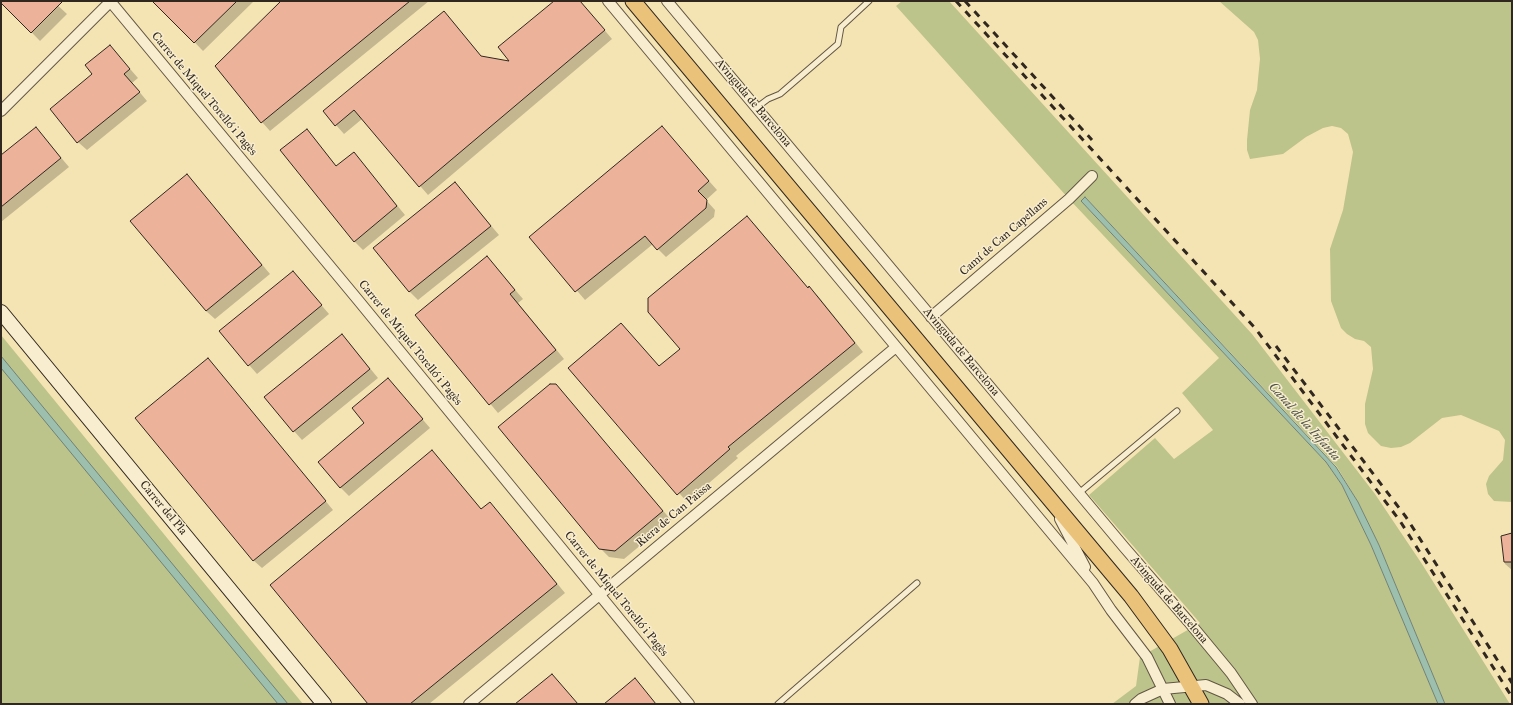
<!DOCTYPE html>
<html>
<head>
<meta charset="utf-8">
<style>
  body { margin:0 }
  #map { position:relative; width:1513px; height:705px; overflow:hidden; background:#f5e4b3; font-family:"IM FELL Great Primer",serif }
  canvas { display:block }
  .frame { position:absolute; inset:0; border:2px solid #30271f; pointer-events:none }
</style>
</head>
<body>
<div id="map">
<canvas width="1513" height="705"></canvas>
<div class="frame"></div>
</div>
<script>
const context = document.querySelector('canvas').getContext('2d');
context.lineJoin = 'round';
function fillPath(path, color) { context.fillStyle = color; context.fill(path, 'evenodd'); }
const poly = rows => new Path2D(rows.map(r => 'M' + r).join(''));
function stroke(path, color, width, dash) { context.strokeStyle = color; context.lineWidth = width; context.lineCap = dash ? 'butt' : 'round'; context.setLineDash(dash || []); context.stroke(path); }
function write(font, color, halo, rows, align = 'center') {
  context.font = font + ' "IM FELL Great Primer",serif'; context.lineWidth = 3; context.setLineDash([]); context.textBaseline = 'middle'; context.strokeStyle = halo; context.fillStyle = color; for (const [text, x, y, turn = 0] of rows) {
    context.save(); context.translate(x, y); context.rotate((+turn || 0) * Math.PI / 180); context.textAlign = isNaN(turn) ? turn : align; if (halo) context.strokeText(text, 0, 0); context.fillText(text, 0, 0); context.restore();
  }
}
fillPath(poly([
  [902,1,949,1,1252,334,1375,494,1422,564,1510,704,1445,704,1379,545,1358,502,1337,467,1085,197,1081,201,1326,462,1342,485,1371,545,1438,704,1112,704,1136,686,1140,657,1200,623,1089,495,1155,438,1174,459,1213,430,1182,393,1219,358,1069,199,896,6],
  [1219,1,1512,1,1512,502,1494,501,1488,494,1486,484,1489,476,1503,460,1505,440,1499,431,1461,415,1442,418,1410,443,1401,447,1391,448,1381,446,1368,433,1365,424,1365,404,1373,369,1371,347,1364,341,1355,339,1347,334,1341,328,1331,301,1330,249,1343,210,1353,152,1348,134,1341,128,1332,126,1323,128,1306,137,1283,154,1250,159,1247,150,1247,140,1250,110,1257,90,1258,79,1260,59,1258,40,1254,32],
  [1,335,303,704,1,704]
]), '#bdc48b');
const water = poly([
  [1085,197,1336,467,1358,502,1379,545,1445,704,1438,704,1371,545,1342,485,1326,462,1081,201,1085,197],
  [1,356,288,704,278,704,1,368,1,356]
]);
fillPath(water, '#9cbfae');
stroke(water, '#718275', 1);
fillPath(poly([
  [1,1,53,1,67,14,40,41],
  [155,1,254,1,203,51],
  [283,1,429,1,270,131,262,122],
  [555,1,580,1,612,39,428,195,362,119,344,134,336,125,452,21,482,57,512,62],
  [110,46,138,78,132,83,147,101,87,150,78,142,94,74],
  [36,128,69,167,1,222,1,156],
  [662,128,717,190,706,200,715,210,714,217,666,257,653,244,585,300,531,237],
  [315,139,337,167,354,153,405,215,363,250,354,241],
  [187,175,270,274,215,319,206,311],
  [455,183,499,235,418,300,409,291],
  [755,225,808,288,818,296,863,352,736,456,738,458,687,502,570,368,621,324,660,367,681,349],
  [487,257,523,299,518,303,564,359,498,413,416,315],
  [293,272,329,314,257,374,220,332],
  [350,344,378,378,302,440,294,431],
  [208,359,333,510,262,568,253,560],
  [388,379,430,428,349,496,340,487,366,424],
  [556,385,671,520,624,559,609,557,600,548],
  [432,452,482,510,498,512,565,593,429,704,370,704],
  [1512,534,1512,570,1505,564,1502,536]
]), '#0003');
const building = poly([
  [1,1,63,1,31,33,1,3,1,1],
  [152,1,237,1,194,43,152,1],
  [281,1,410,1,261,123,215,66,281,1],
  [554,1,580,1,605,30,419,187,354,110,335,126,323,111,444,11,481,56,509,61,498,47,554,1],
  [110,45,130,69,124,74,140,92,77,143,50,109,92,74,85,65,110,45],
  [662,126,709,181,698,191,707,200,706,208,657,250,645,236,575,292,529,237,662,126],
  [36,127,61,158,1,207,1,155,36,127],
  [307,129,336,166,354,152,397,206,354,242,280,150,307,129],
  [187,174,262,265,206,311,130,221,187,174],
  [455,182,491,226,409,292,373,248,455,182],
  [747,216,808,288,809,286,855,343,728,447,730,449,677,495,568,368,621,323,659,366,680,349,648,312,648,298,747,216],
  [487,256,515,290,510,294,556,350,489,405,415,315,487,256],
  [293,271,322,305,248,366,219,331,293,271],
  [342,334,370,369,293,432,264,397,342,334],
  [208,358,326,501,253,561,135,418,208,358],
  [388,378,423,419,340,488,318,462,364,423,352,408,388,378],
  [550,384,556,384,663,511,615,551,599,549,498,427,550,384],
  [432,450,481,509,490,502,557,584,410,704,368,704,270,585,432,450],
  [1512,533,1512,562,1504,562,1501,536,1512,533],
  [552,674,578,704,515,704,552,674],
  [635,678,656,704,604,704,635,678]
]);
fillPath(building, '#ecb39a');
stroke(building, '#30271f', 1);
const lane = poly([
  [756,108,768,99,780,94,838,44,841,27,869,1],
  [1079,493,1177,411],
  [778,704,917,583]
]);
const street = poly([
  [110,1,358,300,689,704],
  [608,1,1093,583,1111,610,1147,657,1170,704],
  [667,1,1124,547,1188,621,1231,673,1252,704],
  [1,111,111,1],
  [931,317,1069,199,1092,176],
  [1060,519,1085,567],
  [469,704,896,347],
  [1135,704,1141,699,1163,689,1206,685,1227,694,1240,704]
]);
const secondary = poly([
  [1,312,324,704]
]);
const primary = poly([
  [633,1,1131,596,1170,649,1201,704]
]);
stroke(lane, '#615644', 7);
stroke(street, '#615644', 12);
stroke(secondary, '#30271f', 16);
stroke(primary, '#30271f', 17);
stroke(lane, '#f8edce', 5);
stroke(street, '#f8edce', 10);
stroke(secondary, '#f8edce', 14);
stroke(primary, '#eac27a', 15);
stroke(poly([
  [956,1,1255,328,1400,521,1512,697],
  [965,1,1092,140],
  [1276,346,1406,517,1512,683]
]), '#30271f', 3, [7, 7]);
write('12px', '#30271f', '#f8edce', [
  ["Carrer de Miquel Torelló i Pagès",204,94,50],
  ["Avinguda de Barcelona",753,103,50],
  ["Camí de Can Capellans",1004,237,-41],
  ["Carrer de Miquel Torelló i Pagès",410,343,51],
  ["Avinguda de Barcelona",961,352,50],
  ["Carrer del Pla",163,508,50],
  ["Riera de Can Païssa",674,515,-40],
  ["Carrer de Miquel Torelló i Pagès",616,594,51],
  ["Avinguda de Barcelona",1169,600,49]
]);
write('italic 13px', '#50554a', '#f8edce', [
  ["Canal de la Infanta",1304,422,48]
]);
</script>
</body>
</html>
